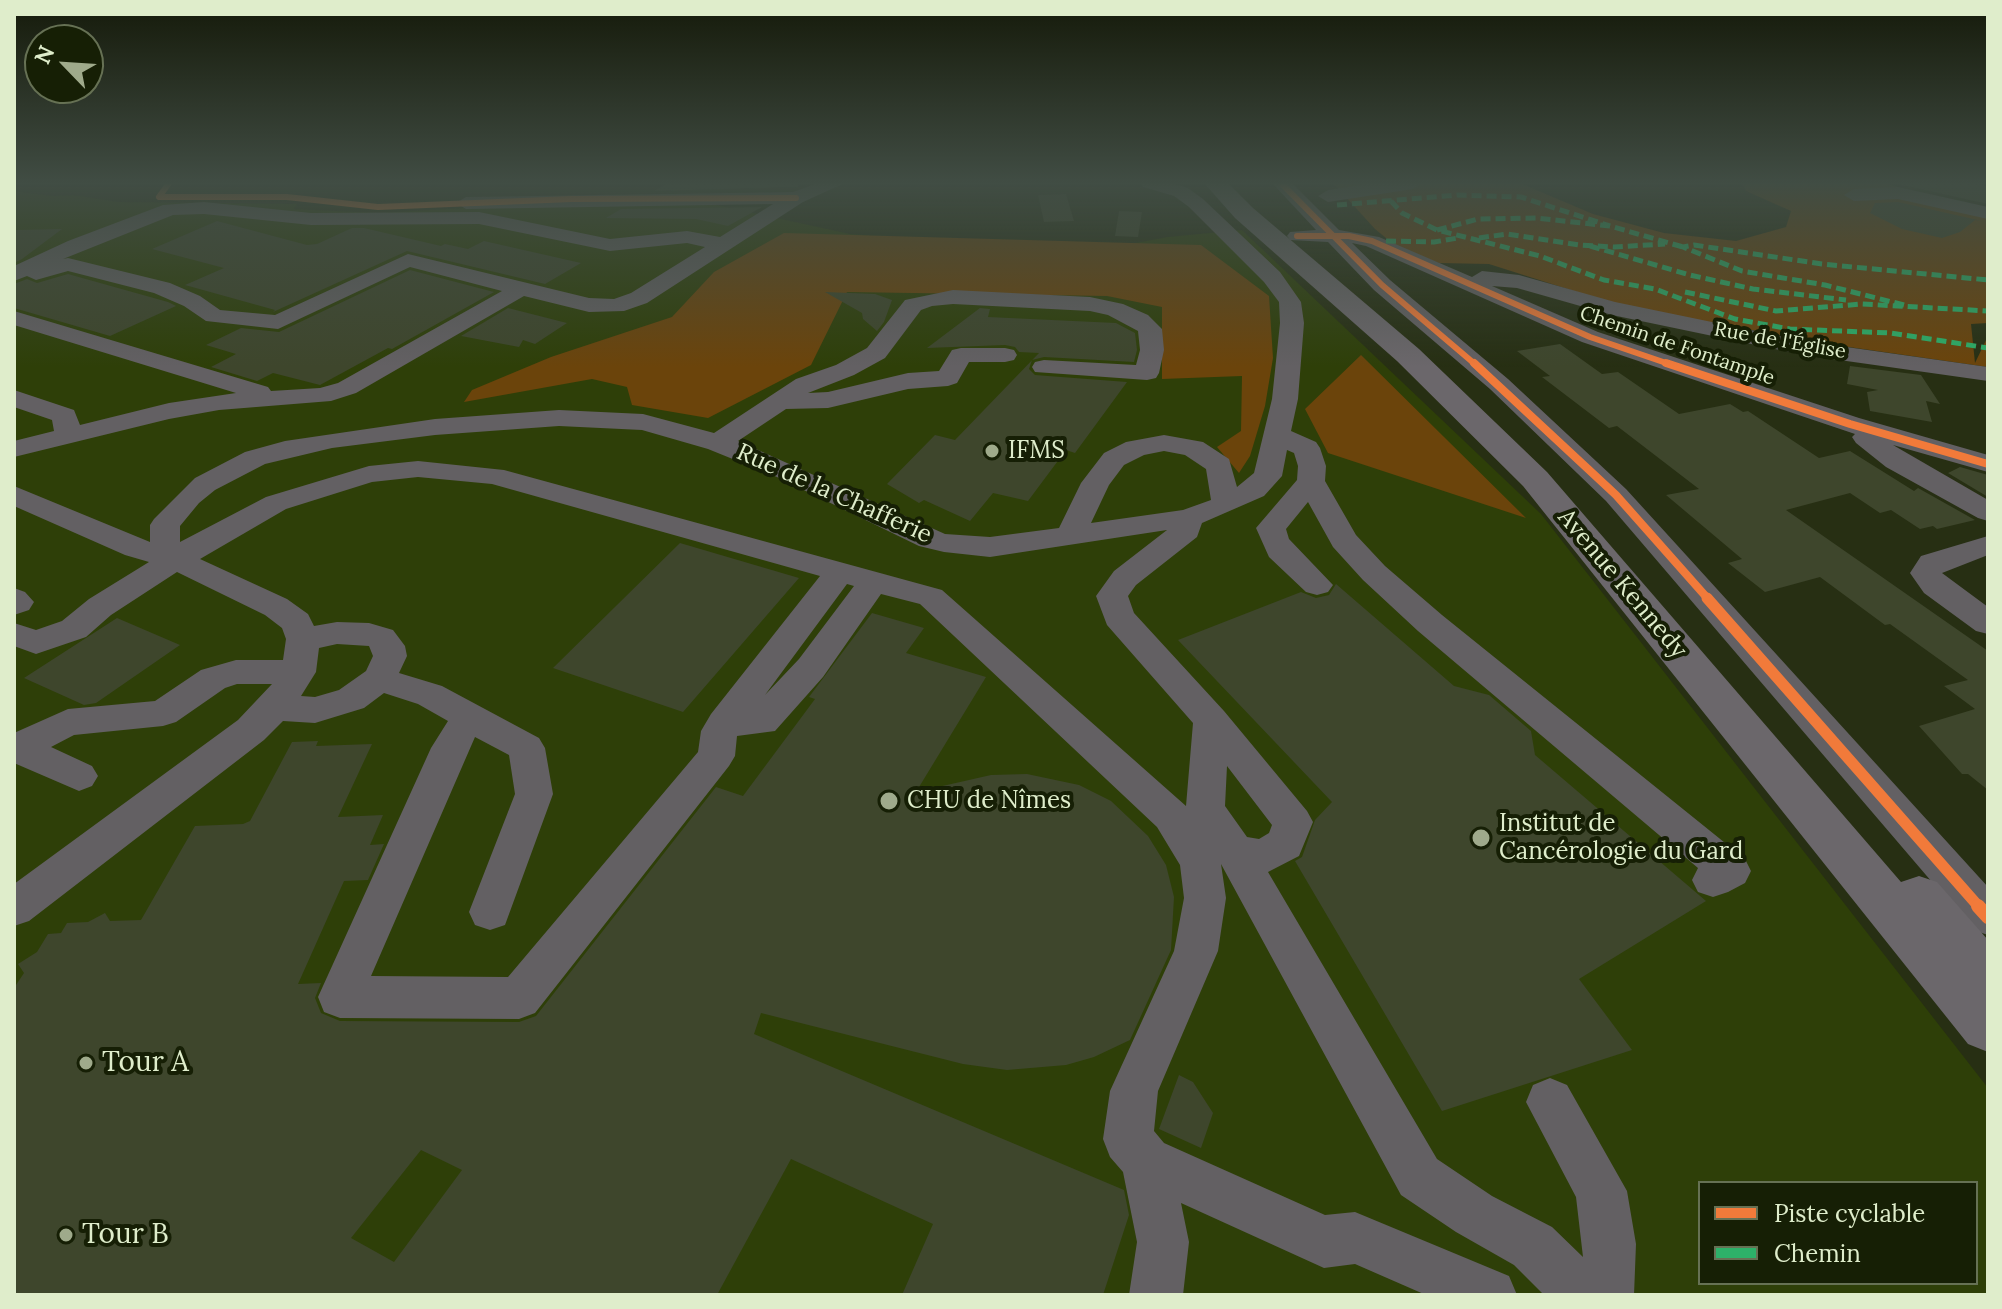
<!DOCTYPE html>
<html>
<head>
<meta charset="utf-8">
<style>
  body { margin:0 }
  #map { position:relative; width:2002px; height:1309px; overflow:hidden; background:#272f13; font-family:Lora,serif }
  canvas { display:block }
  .frame { position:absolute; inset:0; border:16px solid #dfedcb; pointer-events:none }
  .legend { position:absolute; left:1698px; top:1181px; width:280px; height:104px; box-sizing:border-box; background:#161f05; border:2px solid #667154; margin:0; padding:10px 14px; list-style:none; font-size:24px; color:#dfedcb }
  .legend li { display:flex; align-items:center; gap:16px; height:40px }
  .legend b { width:40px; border:2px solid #667154 }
  .north { position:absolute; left:24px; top:24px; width:80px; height:80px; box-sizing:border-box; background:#161f05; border:2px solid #667154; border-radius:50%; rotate:295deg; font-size:22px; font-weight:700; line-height:32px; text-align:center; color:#dfedcb }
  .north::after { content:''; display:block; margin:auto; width:28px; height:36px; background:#9faa8b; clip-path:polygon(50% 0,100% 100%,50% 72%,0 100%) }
</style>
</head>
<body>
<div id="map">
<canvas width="2002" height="1309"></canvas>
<div class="frame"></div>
<ul class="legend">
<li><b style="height:10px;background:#f17a3a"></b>Piste cyclable</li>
<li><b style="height:10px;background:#2db169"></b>Chemin</li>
</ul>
<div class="north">N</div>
</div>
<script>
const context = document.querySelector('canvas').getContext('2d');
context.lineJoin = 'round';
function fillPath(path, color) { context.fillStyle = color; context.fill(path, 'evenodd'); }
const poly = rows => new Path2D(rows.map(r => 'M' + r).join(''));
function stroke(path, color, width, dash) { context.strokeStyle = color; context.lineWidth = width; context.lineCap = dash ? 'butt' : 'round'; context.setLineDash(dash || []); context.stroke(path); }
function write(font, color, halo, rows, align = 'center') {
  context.font = font + ' Lora,serif'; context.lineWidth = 8; context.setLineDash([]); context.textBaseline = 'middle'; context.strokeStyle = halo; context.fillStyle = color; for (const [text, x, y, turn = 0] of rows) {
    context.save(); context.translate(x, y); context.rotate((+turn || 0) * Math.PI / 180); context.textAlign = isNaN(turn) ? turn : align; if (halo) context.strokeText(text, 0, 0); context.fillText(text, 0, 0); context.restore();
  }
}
fillPath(poly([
  [14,191,53,196,73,195,119,202,297,204,294,209,379,213,564,202,712,204,850,234,1081,253,1168,237,1242,230,1541,514,1988,1088,1988,1295,14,1295],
  [1700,1183,1976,1183,1976,1283,1700,1283]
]), '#2e3f08');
fillPath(poly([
  [1333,183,1520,183,1593,214,1664,233,1736,241,1786,227,1791,211,1746,191,1742,183,1885,183,1988,217,1988,323,1971,324,1975,363,1988,336,1988,367,1835,345,1624,307,1489,264,1439,263,1397,247,1375,229],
  [784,233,1201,245,1269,296,1273,358,1265,406,1250,456,1239,473,1217,447,1241,431,1242,376,1162,379,1162,307,1107,296,847,292,811,365,708,418,632,405,627,387,592,379,464,402,472,390,551,357,672,317,714,272],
  [1361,355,1526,518,1328,453,1305,409]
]), '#6b440b');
fillPath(poly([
  [668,183,798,183,798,187,654,191],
  [1893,183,1977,183,1988,187,1988,204],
  [1066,194,1074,221,1044,222,1038,195],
  [1898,202,1982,221,1975,220,1960,232,1942,238,1902,229,1870,213,1875,203],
  [762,207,728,226,696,219,606,218,621,209],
  [1119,211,1142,212,1138,237,1115,236],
  [217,221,307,245,317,244,352,228,364,228,441,246,445,244,468,249,484,241,581,263,545,284,407,251,273,312,275,310,185,285,224,268,152,249],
  [62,229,22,259,14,263,14,230],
  [410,270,494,292,392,349,388,348,320,385,273,373,257,381,211,367,236,354,206,345,241,328,279,332],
  [68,274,168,302,176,306,110,336,14,308,14,284,27,279,37,283],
  [825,292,875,294,892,300,884,322,877,331,863,319,862,313],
  [508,308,567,323,535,344,523,340,519,347,461,336],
  [980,308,990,309,988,317,1116,323,1135,333,1137,350,1134,362,1044,357,1032,360,1029,369,1035,375,1127,382,1075,453,1066,450,1028,501,993,493,970,521,924,500,919,503,887,484,935,435,955,440,1039,353,1019,352,1015,347,1005,345,927,348],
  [1560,344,1602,374,1618,372,1679,414,1730,404,1743,412,1748,411,1819,458,1850,451,1914,491,1918,488,1975,520,1937,529,1933,526,1920,529,1891,510,1880,513,1850,493,1786,510,1988,651,1988,790,1968,774,1962,774,1919,726,1975,709,1944,686,1968,680,1890,624,1885,625,1820,577,1765,592,1728,563,1742,559,1666,495,1699,489,1617,426,1609,428,1542,377,1550,376,1517,351],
  [1850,366,1921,375,1940,404,1926,401,1932,422,1870,411,1867,392,1878,390,1847,384],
  [1960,467,1988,475,1988,497,1948,473],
  [680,543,799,578,683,712,553,668],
  [1336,584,1454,686,1489,695,1531,731,1535,755,1706,901,1579,979,1632,1050,1442,1111,1295,861,1302,857,1315,820,1332,802,1178,640,1301,592,1316,598,1329,595],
  [872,613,924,628,906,653,986,677,916,792,991,775,1027,774,1079,785,1111,801,1148,836,1166,865,1174,897,1171,950,1130,1040,1094,1057,1066,1065,1007,1070,963,1064,761,1013,754,1034,1124,1190,1129,1215,1103,1295,902,1295,933,1224,791,1159,717,1295,14,1295,14,988,24,973,18,964,37,952,48,934,61,933,67,923,88,922,105,913,110,921,141,920,195,826,243,824,250,821,292,742,318,741,316,746,372,744,338,817,383,815,370,845,384,844,368,880,344,881,298,984,321,983,315,998,321,1013,340,1021,519,1022,536,1016,716,787,743,796,815,699,809,697],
  [421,1150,462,1170,394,1262,351,1238],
  [117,618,180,645,96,703,84,705,24,678],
  [1179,1075,1193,1082,1213,1113,1201,1148,1159,1129]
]), '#3e462c');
fillPath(poly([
  [818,183,845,183,803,202,647,303,624,311,589,312,524,296,356,393,331,401,219,410,169,419,14,457,14,441,54,431,52,420,14,407,14,390,74,410,80,425,169,403,236,393,14,325,14,311,268,387,271,391,320,388,338,383,502,291,410,267,278,329,206,321,184,306,154,293,68,271,36,280,27,276,14,281,14,266,68,241,163,205,204,202,311,213,479,212,610,239,687,231,720,237,773,204,466,209,456,203,466,197,793,192,818,183],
  [204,214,311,225,479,224,610,251,687,243,705,247,631,293,614,299,589,298,408,254,275,315,220,310,200,296,170,283,68,258,63,259,173,215,204,214],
  [1141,183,1171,183,1188,188,1203,199,1280,272,1301,302,1304,323,1298,399,1291,431,1316,442,1320,448,1326,466,1325,481,1356,535,1385,566,1442,615,1745,859,1751,871,1745,883,1728,892,1713,897,1698,892,1692,880,1698,868,1418,631,1363,580,1333,547,1308,502,1286,529,1289,539,1333,585,1328,592,1317,595,1306,592,1269,557,1256,528,1297,480,1298,466,1294,453,1287,450,1282,476,1264,496,1202,523,1197,537,1136,585,1128,596,1134,613,1224,711,1307,811,1313,822,1299,856,1268,872,1437,1159,1492,1196,1552,1227,1583,1257,1576,1197,1526,1102,1533,1085,1550,1078,1567,1085,1627,1191,1636,1244,1634,1295,1544,1295,1514,1265,1456,1232,1401,1195,1221,864,1226,898,1218,951,1158,1091,1154,1131,1164,1143,1325,1215,1355,1212,1509,1276,1517,1295,1426,1295,1355,1264,1324,1268,1181,1203,1189,1242,1183,1295,1129,1295,1137,1242,1123,1172,1110,1157,1103,1139,1110,1091,1174,951,1184,898,1180,865,1157,827,920,604,881,594,823,677,775,731,737,736,735,756,729,766,535,1013,519,1019,340,1018,324,1012,318,997,431,748,448,721,418,704,384,693,364,708,315,723,283,721,264,740,29,921,14,926,14,884,238,720,272,684,237,684,225,688,176,722,163,726,74,735,51,747,92,766,98,776,92,786,79,791,14,763,14,733,68,709,155,701,201,670,236,660,283,660,286,639,282,628,265,615,177,572,111,615,86,637,36,654,14,646,14,623,36,630,62,621,89,599,149,562,125,555,14,506,14,486,150,542,150,525,154,519,195,478,245,452,285,441,435,419,559,410,643,414,714,433,796,379,836,365,867,348,905,300,953,290,1090,297,1123,304,1148,315,1162,329,1164,350,1159,373,1156,378,1147,380,1035,372,1032,367,1035,362,1044,360,1136,365,1140,350,1138,331,1108,315,1090,311,953,304,932,306,921,310,885,358,854,375,808,393,828,392,908,373,939,371,952,350,961,348,1005,348,1014,350,1017,355,1014,360,1005,362,969,362,957,383,948,386,908,389,828,408,786,409,738,441,945,534,990,537,1059,528,1081,483,1104,453,1126,442,1164,435,1203,442,1229,459,1237,487,1254,473,1272,399,1280,323,1279,302,1264,282,1189,207,1174,196,1143,187,1141,183],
  [559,426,642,430,708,449,777,477,919,546,944,552,990,557,1167,530,1114,571,1096,596,1107,625,1193,723,1186,806,942,590,504,470,418,461,369,466,266,497,180,542,180,526,199,503,215,490,265,464,332,448,435,435,559,426],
  [1164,451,1185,455,1206,469,1211,500,1183,510,1091,523,1109,485,1124,465,1144,455,1164,451],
  [418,477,492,484,820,576,711,714,701,731,698,752,508,977,371,976,475,737,509,755,515,794,469,912,475,925,490,930,505,925,553,794,545,748,539,738,442,686,399,673,407,656,405,646,393,630,369,623,337,622,314,626,308,614,287,599,200,559,286,509,372,482,418,477],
  [847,584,854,586,799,659,765,695,847,584],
  [337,644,369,646,373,656,366,671,339,690,315,697,301,696,316,672,319,648,337,644],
  [1227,766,1272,825,1269,833,1259,839,1247,837,1225,806,1227,766],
  [1272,183,1292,183,1339,230,1379,237,1472,277,1482,271,1519,275,1615,302,1804,341,1988,367,1988,381,1804,355,1612,315,1517,288,1492,286,1598,332,1859,418,1988,455,1988,472,1893,445,1988,500,1988,521,1978,518,1886,467,1856,443,1852,437,1855,434,1582,342,1366,246,1352,243,1390,280,1508,379,1626,489,1988,887,1988,935,1973,930,1606,501,1490,389,1374,290,1328,242,1290,240,1287,236,1290,232,1316,230,1272,183],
  [1374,183,1422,183,1413,189,1328,202,1318,196,1328,190,1374,183],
  [1898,187,1988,207,1988,219,1898,199,1854,201,1844,195,1854,189,1898,187],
  [1988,536,1988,555,1942,573,1988,607,1988,634,1976,631,1924,593,1910,573,1921,556,1988,536],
  [14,588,25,592,34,602,29,610,14,615,14,588]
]), '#636063');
fillPath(poly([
  [1204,183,1228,183,1253,208,1419,349,1547,472,1901,882,1919,876,1937,882,1988,940,1988,1052,1968,1044,1523,486,1397,361,1235,218,1204,183]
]), '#6b676b');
stroke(poly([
  [1391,201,1402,213,1437,230,1540,256,1604,280,1655,289,1735,319,1790,329,1891,333,1988,348],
  [1337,205,1457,195,1521,197,1610,226],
  [1437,230,1478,219,1536,218,1610,226,1683,247],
  [1479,238,1507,234,1579,245,1614,247,1665,244],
  [1386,241,1434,242,1458,238],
  [1590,246,1690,275,1753,289,1846,300],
  [1685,292,1776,311,1862,304,1988,311],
  [1904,305,1825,285,1742,271,1683,247,1694,245,1822,264,1988,280]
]), '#2db169', 5, [10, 5]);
stroke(poly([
  [169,183,159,197,287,197,378,207,571,199,796,198],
  [1281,183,1382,285,1476,365],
  [1297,236,1349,236,1372,241,1590,337,1672,365]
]), '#f17a3a', 6);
stroke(poly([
  [1474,363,1616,495,1709,600],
  [1666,363,1850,424,1988,464]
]), '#f17a3a', 8);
stroke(poly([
  [1707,598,1980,908]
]), '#f17a3a', 11);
stroke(poly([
  [1978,906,1988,917]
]), '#f17a3a', 14);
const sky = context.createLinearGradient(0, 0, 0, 367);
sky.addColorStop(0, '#151a0a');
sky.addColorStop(0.5, '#414d44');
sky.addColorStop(1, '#414d4400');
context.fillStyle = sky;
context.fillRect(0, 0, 2002, 367);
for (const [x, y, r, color] of [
  [992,451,8,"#9faa8b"],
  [889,801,10,"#9faa8b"],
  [1481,838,10,"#9faa8b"],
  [86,1063,8,"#9faa8b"],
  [66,1235,8,"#9faa8b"]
]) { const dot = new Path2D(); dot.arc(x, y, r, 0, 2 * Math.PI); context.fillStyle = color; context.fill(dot); stroke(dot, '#161f05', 3); }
write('20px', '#dfedcb', '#161f05', [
  ["Rue de l'Église",1780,341,10],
  ["Chemin de Fontample",1677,346,19]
]);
write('24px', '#dfedcb', '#161f05', [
  ["IFMS",1008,451],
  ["CHU de Nîmes",907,801],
  ["Institut de",1499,824],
  ["Cancérologie du Gard",1499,852]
], 'left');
write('24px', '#dfedcb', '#161f05', [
  ["Rue de la Chafferie",834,494,24],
  ["Avenue Kennedy",1622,584,50]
]);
write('28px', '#dfedcb', '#161f05', [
  ["Tour A",102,1063],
  ["Tour B",82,1235]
], 'left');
</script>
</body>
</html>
